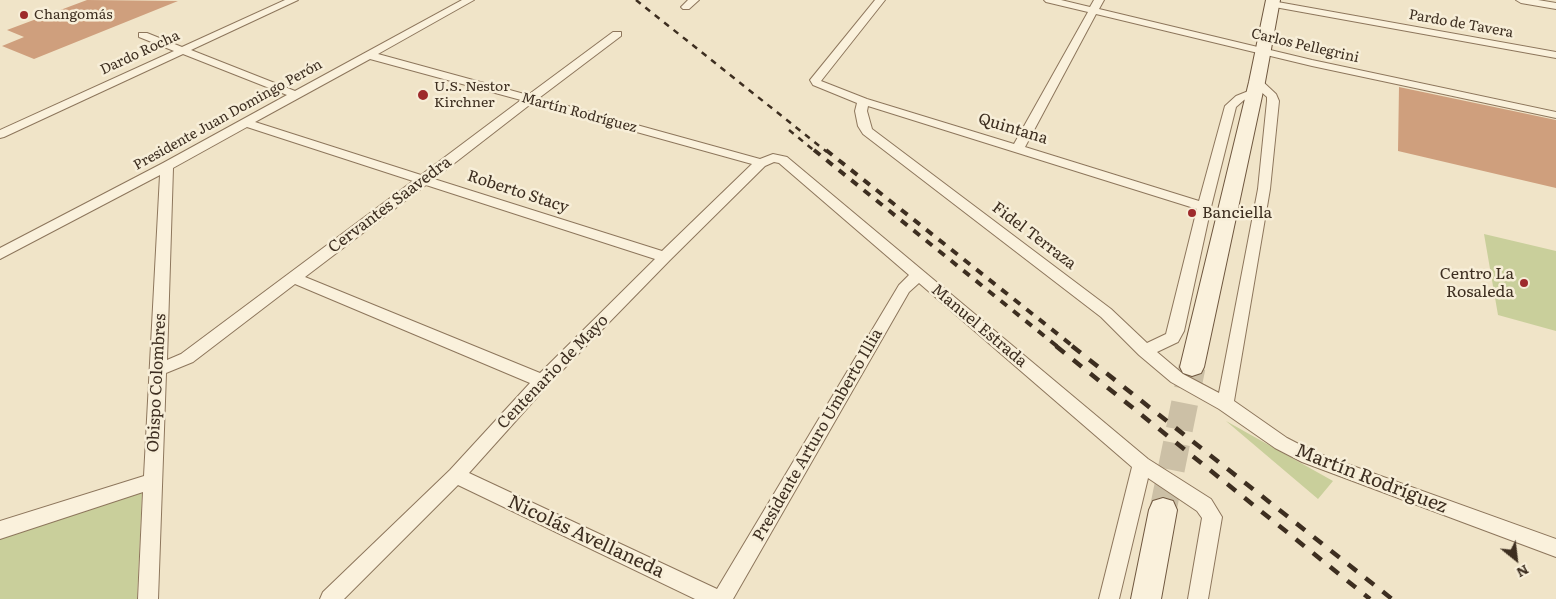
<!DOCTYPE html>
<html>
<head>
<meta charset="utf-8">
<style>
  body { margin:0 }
  #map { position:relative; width:1556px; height:599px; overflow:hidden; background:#f0e4c8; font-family:Literata,serif }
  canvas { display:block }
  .north { position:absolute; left:1491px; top:534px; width:50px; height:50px; -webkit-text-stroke:4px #f7eed8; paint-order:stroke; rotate:151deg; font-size:14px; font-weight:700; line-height:20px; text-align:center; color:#3d2e20 }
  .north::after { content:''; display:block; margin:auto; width:18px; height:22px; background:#3d2e20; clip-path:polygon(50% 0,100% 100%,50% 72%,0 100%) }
</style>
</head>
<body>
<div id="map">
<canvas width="1556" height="599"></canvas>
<div class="north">N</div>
</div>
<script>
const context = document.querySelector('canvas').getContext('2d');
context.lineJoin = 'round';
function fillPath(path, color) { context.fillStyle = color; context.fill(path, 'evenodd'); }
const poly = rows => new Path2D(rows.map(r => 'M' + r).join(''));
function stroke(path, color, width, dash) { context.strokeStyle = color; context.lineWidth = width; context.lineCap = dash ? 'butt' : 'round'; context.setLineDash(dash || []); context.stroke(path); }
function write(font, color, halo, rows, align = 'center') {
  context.font = font + ' Literata,serif'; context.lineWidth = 5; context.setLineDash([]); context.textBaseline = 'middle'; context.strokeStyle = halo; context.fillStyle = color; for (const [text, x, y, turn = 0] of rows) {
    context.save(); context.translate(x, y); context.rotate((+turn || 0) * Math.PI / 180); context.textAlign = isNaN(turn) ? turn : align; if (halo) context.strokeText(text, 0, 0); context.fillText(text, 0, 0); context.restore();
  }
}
fillPath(poly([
  [1484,234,1556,251,1556,331,1498,315],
  [1226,421,1333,481,1318,499],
  [142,493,137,599,0,599,0,535]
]), '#c9cf9b');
fillPath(poly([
  [87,0,178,1,34,59,2,46,24,37,7,30],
  [1399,87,1556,120,1556,188,1398,151]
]), '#cf9f7d');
stroke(poly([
  [1163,510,1192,367]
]), '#ccc0a6', 27, [27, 14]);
const minor = poly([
  [285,0,298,0,191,50,295,91,462,0,474,0,378,54,528,95,613,32,621,32,621,36,539,98,760,159,773,154,787,157,1148,459,1211,499,1222,517,1208,599,1188,599,1202,518,1197,511,1148,478,1119,599,1099,599,1132,467,919,283,909,292,733,599,695,599,458,485,344,599,320,599,323,592,450,470,530,383,295,284,193,362,166,373,158,599,138,599,143,492,0,539,0,521,144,476,160,175,0,259,0,248,163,163,287,95,183,54,4,137,0,138,0,130,174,51,139,37,139,33,147,33,182,47,285,0],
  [370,59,521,100,421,175,255,122,370,59],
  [532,103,752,164,662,251,434,179,532,103],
  [247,127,413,181,181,354,167,360,173,168,247,127],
  [774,162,779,163,909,275,899,285,717,589,469,473,548,385,670,260,765,166,774,162],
  [426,185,655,259,540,373,305,277,426,185],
  [688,0,699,0,689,9,683,9,681,7,688,0],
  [875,0,885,0,821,81,867,99,1014,144,1088,12,1046,2,1044,0,1061,0,1090,7,1094,0,1104,0,1099,9,1312,60,1556,112,1556,118,1312,66,1096,14,1025,147,1199,201,1225,106,1236,96,1251,90,1259,90,1252,82,1253,80,1261,80,1276,94,1279,101,1270,189,1234,401,1287,438,1314,452,1556,539,1556,557,1302,462,1275,448,1219,409,1171,382,1139,355,1101,317,863,134,858,126,855,111,857,103,813,85,810,80,875,0],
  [1259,90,1267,97,1267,101,1258,189,1219,393,1183,374,1157,352,1178,342,1184,331,1211,207,1236,107,1244,100,1259,94,1259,90],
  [868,106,1197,209,1166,334,1147,343,1111,309,872,129,867,111,868,106],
  [1516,0,1538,0,1556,3,1556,9,1521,3,1516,0],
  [1272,1,1556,52,1556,58,1269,6,1267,4,1272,1]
]);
const secondary = poly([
  [1266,0,1280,0,1265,82,1204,367,1201,373,1192,376,1183,373,1180,367,1249,82,1266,0],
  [1163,498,1173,501,1177,510,1161,599,1131,599,1149,510,1153,501,1163,498]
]);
stroke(minor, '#8d765c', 2);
stroke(secondary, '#6f573f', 2);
fillPath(minor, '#faf1dc');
fillPath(secondary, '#faf1dc');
stroke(poly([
  [636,0,827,152],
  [789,130,816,152]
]), '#3d2e20', 2.5, [6, 6]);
stroke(poly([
  [814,150,1058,347],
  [826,150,1074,347]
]), '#3d2e20', 4, [8, 8]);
stroke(poly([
  [1056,346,1370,599],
  [1072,346,1392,599]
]), '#3d2e20', 4.5, [11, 11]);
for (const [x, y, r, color] of [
  [24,15,5,"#9e2a2b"],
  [423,95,6,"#9e2a2b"],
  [1192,213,5,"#9e2a2b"],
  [1524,283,5,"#9e2a2b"]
]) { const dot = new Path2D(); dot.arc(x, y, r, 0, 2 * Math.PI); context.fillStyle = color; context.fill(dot); stroke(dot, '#f7eed8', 2); }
write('14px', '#3d2e20', '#f7eed8', [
  ["Changomás",34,15],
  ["U.S. Nestor",434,87],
  ["Kirchner",434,103]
], 'left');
write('14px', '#3d2e20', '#f7eed8', [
  ["Pardo de Tavera",1461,24,10],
  ["Carlos Pellegrini",1305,46,13],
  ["Dardo Rocha",140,53,-25],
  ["Martín Rodríguez",579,113,15],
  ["Presidente Juan Domingo Perón",228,115,-29]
]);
write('16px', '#3d2e20', '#f7eed8', [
  ["Quintana",1013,129,17],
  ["Roberto Stacy",518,192,18],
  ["Cervantes Saavedra",390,205,-37],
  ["Fidel Terraza",1034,236,37],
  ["Manuel Estrada",979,326,40],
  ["Centenario de Mayo",553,372,-46],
  ["Obispo Colombres",157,383,-87],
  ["Presidente Arturo Umberto Illia",818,435,-60]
]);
write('16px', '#3d2e20', '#f7eed8', [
  ["Banciella",1202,213],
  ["Centro La",1514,274,"right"],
  ["Rosaleda",1514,292,"right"]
], 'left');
write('19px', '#3d2e20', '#f7eed8', [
  ["Martín Rodríguez",1371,479,21],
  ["Nicolás Avellaneda",586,537,25]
]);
</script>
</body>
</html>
